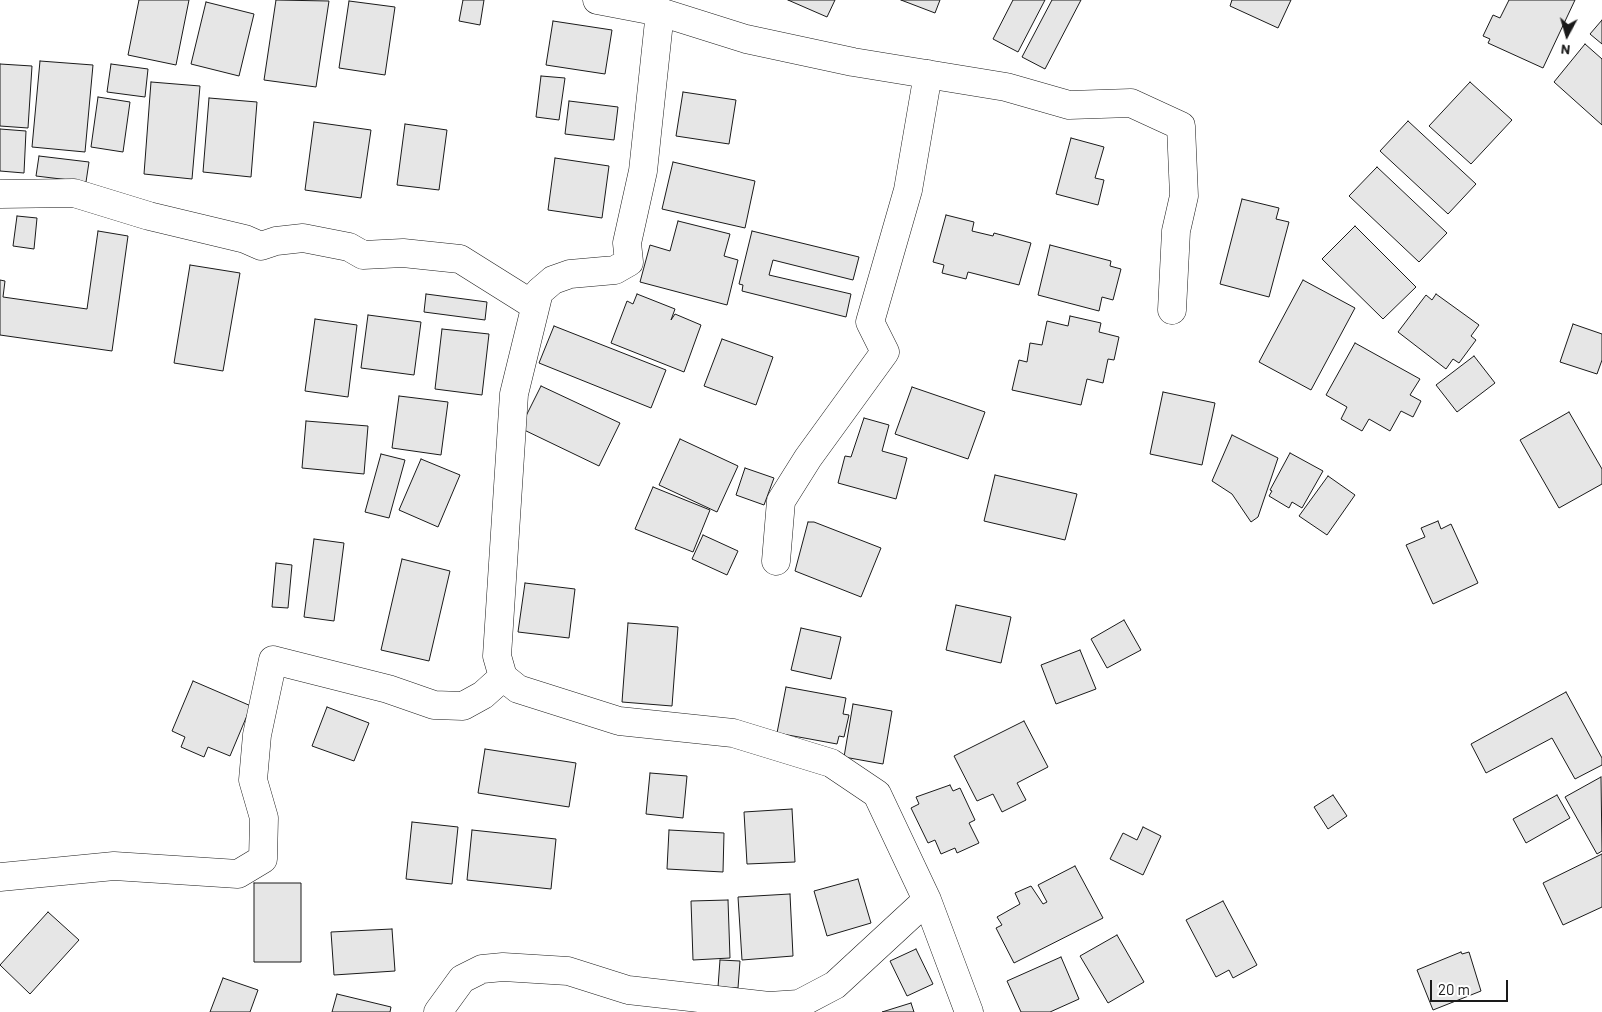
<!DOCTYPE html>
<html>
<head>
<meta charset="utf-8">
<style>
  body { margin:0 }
  #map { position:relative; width:1602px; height:1012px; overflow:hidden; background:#fff; font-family:Barlow,sans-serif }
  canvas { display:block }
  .north { position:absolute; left:1542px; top:10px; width:50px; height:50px; -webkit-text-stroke:4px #fff; paint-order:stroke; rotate:186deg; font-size:14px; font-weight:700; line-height:20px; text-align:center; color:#1a1a1a }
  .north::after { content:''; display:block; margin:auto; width:18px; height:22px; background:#1a1a1a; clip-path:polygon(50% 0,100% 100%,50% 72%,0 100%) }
  .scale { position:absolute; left:1430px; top:980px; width:78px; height:22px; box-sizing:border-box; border:2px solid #1a1a1a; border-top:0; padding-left:6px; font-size:15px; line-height:18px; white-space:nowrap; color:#1a1a1a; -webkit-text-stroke:4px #fff; paint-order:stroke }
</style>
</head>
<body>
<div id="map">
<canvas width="1602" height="1012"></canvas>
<div class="north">N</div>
<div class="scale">20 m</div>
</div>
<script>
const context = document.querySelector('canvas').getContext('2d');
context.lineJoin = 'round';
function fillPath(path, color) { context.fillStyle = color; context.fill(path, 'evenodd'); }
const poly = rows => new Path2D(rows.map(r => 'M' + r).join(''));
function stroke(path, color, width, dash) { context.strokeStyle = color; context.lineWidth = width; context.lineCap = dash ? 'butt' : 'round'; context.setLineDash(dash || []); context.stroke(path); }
const building = poly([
  [139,0,189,0,176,65,128,55,139,0],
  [276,0,329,1,316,87,264,80,276,0],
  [463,0,484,0,480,25,459,21,463,0],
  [788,0,835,0,827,17,788,0],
  [901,0,940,0,935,13,901,0],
  [1013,0,1045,0,1018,52,993,39,1013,0],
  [1052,0,1081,0,1045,69,1022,57,1052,0],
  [1232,0,1291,0,1278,28,1230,6,1232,0],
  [1509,0,1575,0,1543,68,1488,43,1490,39,1483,36,1493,15,1500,18,1509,0],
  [349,1,395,7,385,75,339,68,349,1],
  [206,2,254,14,239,76,191,64,206,2],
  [1602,20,1602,44,1590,34,1602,20],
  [553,21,612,30,605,74,546,65,553,21],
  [1585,44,1602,59,1602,125,1554,82,1585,44],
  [40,61,93,65,85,152,32,147,40,61],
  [0,64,32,66,28,128,0,126,0,64],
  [111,64,148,69,145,97,107,92,111,64],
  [541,76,565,78,559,120,536,117,541,76],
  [151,82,200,86,192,179,144,174,151,82],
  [1470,82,1512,120,1471,164,1429,126,1470,82],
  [683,92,736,100,729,144,676,136,683,92],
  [98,97,130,102,123,152,91,147,98,97],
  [209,98,257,102,251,177,203,172,209,98],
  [569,101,618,107,614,140,565,134,569,101],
  [1408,121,1476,184,1448,214,1380,151,1408,121],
  [314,122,371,130,361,198,305,190,314,122],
  [405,124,447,130,439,190,397,185,405,124],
  [0,129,26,131,24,173,0,171,0,129],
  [1071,138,1104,147,1095,178,1104,180,1098,205,1056,194,1071,138],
  [39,156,89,162,86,182,36,176,39,156],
  [555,158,609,166,602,218,548,210,555,158],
  [673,162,755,181,745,228,662,209,673,162],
  [1377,167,1447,233,1419,262,1349,196,1377,167],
  [1242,199,1279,208,1276,219,1289,222,1269,297,1220,284,1242,199],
  [946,215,974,222,972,231,993,236,994,233,1031,243,1019,285,968,272,966,279,942,273,944,265,933,262,946,215],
  [17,216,37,218,34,249,13,246,17,216],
  [678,221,730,234,724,256,738,260,727,305,640,282,650,245,670,251,678,221],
  [1355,226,1416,287,1383,319,1322,259,1355,226],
  [98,231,128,236,112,351,0,335,0,280,5,281,3,297,87,309,98,231],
  [752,231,859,257,853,280,773,260,769,275,851,294,846,317,742,291,743,285,739,284,752,231],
  [1050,245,1111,261,1110,266,1121,269,1113,300,1102,297,1099,311,1038,295,1050,245],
  [190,265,240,273,223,371,174,363,190,265],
  [1303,280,1355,308,1311,390,1259,362,1303,280],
  [426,294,487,302,485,320,424,312,426,294],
  [637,294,675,309,671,320,675,314,701,325,684,372,611,343,627,301,633,304,637,294],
  [1436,294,1479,325,1471,336,1476,340,1459,363,1453,359,1446,369,1398,332,1426,295,1432,300,1436,294],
  [368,315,421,322,414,375,361,368,368,315],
  [1070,316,1101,323,1099,332,1119,337,1114,360,1108,359,1103,383,1087,379,1081,405,1012,390,1019,360,1027,362,1030,343,1042,345,1047,321,1068,326,1070,316],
  [315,319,357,325,348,397,305,391,315,319],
  [1573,324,1602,334,1602,360,1597,374,1560,362,1573,324],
  [554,326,666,370,651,408,539,363,554,326],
  [442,329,489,334,482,395,435,389,442,329],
  [722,339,773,357,756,405,704,386,722,339],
  [1355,343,1420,379,1410,395,1421,401,1413,417,1401,411,1390,431,1369,419,1362,431,1341,419,1347,407,1326,395,1355,343],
  [1474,356,1495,383,1457,412,1436,385,1474,356],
  [541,386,620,423,599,466,520,428,541,386],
  [912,387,985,412,968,459,895,434,912,387],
  [1163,392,1215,403,1202,465,1150,454,1163,392],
  [399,396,448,402,441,455,392,448,399,396],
  [1569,412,1602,469,1602,484,1559,508,1520,440,1569,412],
  [864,418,889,425,882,451,907,458,896,499,838,483,845,456,851,457,864,418],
  [306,421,368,426,364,474,302,468,306,421],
  [1232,435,1278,458,1258,517,1251,522,1232,494,1212,481,1232,435],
  [680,439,738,466,717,512,659,485,680,439],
  [1290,453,1323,471,1302,508,1292,502,1289,508,1269,496,1272,491,1270,490,1290,453],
  [381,454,405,460,389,518,365,512,381,454],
  [421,459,460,475,438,527,399,510,421,459],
  [745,468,774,478,764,505,736,495,745,468],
  [995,475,1077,494,1065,540,984,521,995,475],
  [1328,476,1355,495,1327,535,1299,516,1328,476],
  [653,487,710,510,693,552,635,529,653,487],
  [1438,521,1441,529,1451,524,1478,583,1433,604,1406,545,1425,537,1421,528,1438,521],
  [808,522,814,522,881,548,861,597,795,571,808,522],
  [703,535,738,551,727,575,692,559,703,535],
  [314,539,344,543,334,621,304,617,314,539],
  [402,559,450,571,429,661,381,650,402,559],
  [276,563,292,565,288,608,272,607,276,563],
  [525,583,575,589,569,638,518,632,525,583],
  [956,605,1011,617,1001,663,946,650,956,605],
  [1124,620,1141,650,1107,668,1091,639,1124,620],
  [628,623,678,627,672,706,622,702,628,623],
  [801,628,841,637,831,679,791,670,801,628],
  [1080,650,1096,689,1056,704,1041,665,1080,650],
  [193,681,251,706,230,756,208,747,204,757,181,747,185,737,172,731,193,681],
  [786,687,846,698,843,714,849,715,844,737,839,736,837,744,777,733,786,687],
  [1566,692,1602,758,1602,765,1575,779,1552,738,1486,773,1471,744,1566,692],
  [853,704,892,711,883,764,844,757,853,704],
  [327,707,369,723,354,761,312,746,327,707],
  [1024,721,1048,767,1017,783,1026,800,1002,812,993,794,977,801,954,756,1024,721],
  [485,749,576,763,569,807,478,793,485,749],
  [650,773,687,776,683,818,646,814,650,773],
  [1601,777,1602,851,1597,854,1565,797,1601,777],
  [950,785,953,791,960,788,975,820,969,823,979,843,957,853,955,848,941,854,935,840,928,843,911,808,919,804,916,797,950,785],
  [1333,795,1347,816,1328,829,1314,807,1333,795],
  [1557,795,1570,818,1526,843,1513,819,1557,795],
  [792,809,795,862,747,864,744,812,792,809],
  [412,822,458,827,452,884,406,879,412,822],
  [1143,827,1161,836,1143,875,1110,859,1123,833,1137,840,1143,827],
  [472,830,556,839,551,889,467,880,472,830],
  [669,830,724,833,723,872,667,869,669,830],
  [1602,854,1602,907,1563,925,1543,883,1602,854],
  [1075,866,1103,918,1014,963,996,928,1002,925,997,917,1020,904,1015,893,1031,886,1043,904,1047,902,1038,885,1075,866],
  [858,879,871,923,827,936,814,891,858,879],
  [254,883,301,883,301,962,254,962,254,883],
  [790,894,793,956,742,960,738,897,790,894],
  [728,900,730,958,693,960,691,901,728,900],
  [1223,901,1257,965,1233,978,1229,970,1216,977,1186,920,1223,901],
  [48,912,79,940,30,994,0,965,48,912],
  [392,929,395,971,334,975,331,932,392,929],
  [1117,935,1144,982,1108,1003,1080,956,1117,935],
  [916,949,933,984,907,996,890,961,916,949],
  [1461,952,1462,954,1469,952,1481,991,1433,1010,1417,970,1461,952],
  [1061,957,1079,999,1050,1012,1021,1012,1007,981,1061,957],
  [720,960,740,961,738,988,718,987,720,960],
  [223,978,258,990,250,1012,210,1012,223,978],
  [337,994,391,1007,390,1012,332,1012,337,994],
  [911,1003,914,1012,882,1012,911,1003]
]);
fillPath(building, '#e6e6e6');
stroke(building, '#1a1a1a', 1);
const minor = poly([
  [597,0,660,12,746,39,853,62,1006,87,1069,105,1131,103,1181,126,1184,196,1176,231,1172,310],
  [660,12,643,171,627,243,629,262,615,270,570,274,553,280,539,292,514,394,497,656,503,677,518,689,619,721,733,733,831,763,877,794,927,900,969,1012],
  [0,194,74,193,149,216,245,239,261,246,276,241,303,238,349,247,363,255,403,253,460,259,535,306],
  [776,561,781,501,808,458,885,352,870,322,908,190,928,74],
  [0,877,114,866,238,874,263,859,264,818,253,780,257,735,273,660,388,689,434,705,463,706,483,695,503,677],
  [438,1012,462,979,482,969,503,967,568,971,628,990,769,1006,799,1004,835,985,927,900]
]);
stroke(minor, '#1a1a1a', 29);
stroke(minor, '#fff', 28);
</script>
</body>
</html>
